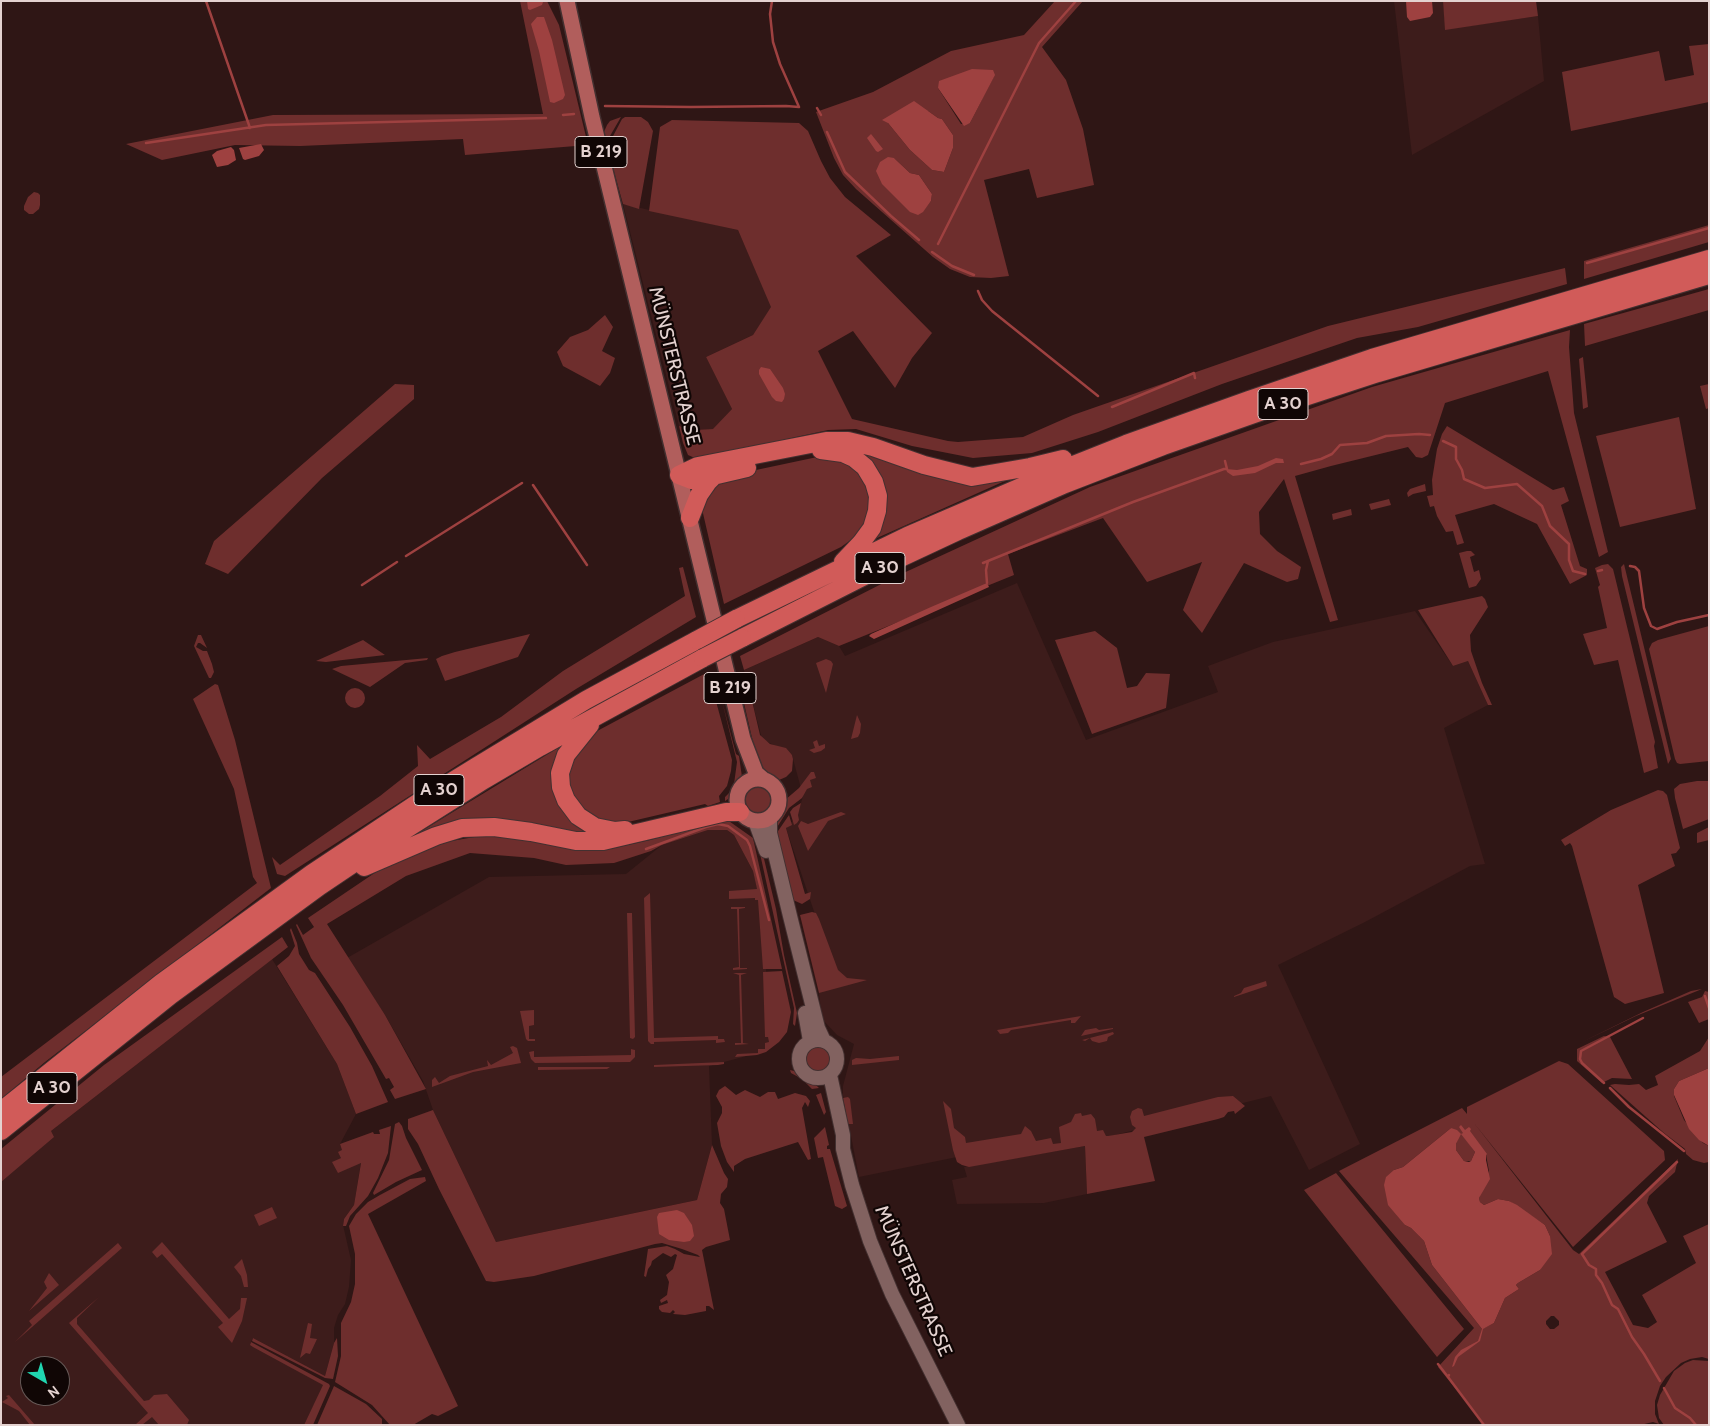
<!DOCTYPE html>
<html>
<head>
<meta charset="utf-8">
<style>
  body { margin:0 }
  #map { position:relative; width:1710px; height:1426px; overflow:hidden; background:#2f1615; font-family:Cabin,sans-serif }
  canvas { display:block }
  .frame { position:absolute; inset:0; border:2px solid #e4d2d0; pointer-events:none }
  .north { position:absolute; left:20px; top:1356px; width:50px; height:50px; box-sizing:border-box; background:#100605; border:1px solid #655856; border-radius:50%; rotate:142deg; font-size:14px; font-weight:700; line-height:20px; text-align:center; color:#e4d2d0 }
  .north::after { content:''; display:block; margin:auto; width:18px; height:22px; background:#20d5b0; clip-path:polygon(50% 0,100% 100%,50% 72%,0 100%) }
</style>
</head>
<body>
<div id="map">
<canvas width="1710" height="1426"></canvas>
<div class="frame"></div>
<div class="north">N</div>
</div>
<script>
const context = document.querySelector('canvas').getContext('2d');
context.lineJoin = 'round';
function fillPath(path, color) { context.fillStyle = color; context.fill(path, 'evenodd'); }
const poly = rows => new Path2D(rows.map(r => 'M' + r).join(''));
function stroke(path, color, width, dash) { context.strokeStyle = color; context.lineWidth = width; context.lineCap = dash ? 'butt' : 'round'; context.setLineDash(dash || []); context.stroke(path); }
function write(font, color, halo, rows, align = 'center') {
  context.font = font + ' Cabin,sans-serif'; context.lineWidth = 4.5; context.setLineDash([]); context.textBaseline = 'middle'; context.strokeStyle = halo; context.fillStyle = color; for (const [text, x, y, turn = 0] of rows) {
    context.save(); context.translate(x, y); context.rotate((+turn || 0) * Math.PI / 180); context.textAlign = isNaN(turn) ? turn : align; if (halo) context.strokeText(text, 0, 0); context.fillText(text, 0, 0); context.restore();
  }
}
fillPath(poly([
  [1394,1,1443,1,1446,29,1538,16,1544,81,1412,155],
  [623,204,738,230,772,307,753,335,706,357,732,409,714,429,693,430,679,426],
  [1017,583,1086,740,1218,692,1208,666,1273,642,1415,611,1453,666,1468,661,1488,705,1444,728,1485,864,1470,866,1365,922,1278,965,1360,1144,1309,1170,1271,1096,1079,1144,962,1156,859,1177,843,1095,843,1086,854,1044,837,1035,822,1019,819,993,833,968,786,828,797,816,803,796,792,755,762,739,744,670,818,637,839,646,845,656],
  [708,830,727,830,734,835,753,871,762,909,771,1046,758,1053,709,1066,712,1145,697,1200,496,1242,433,1110,423,1081,385,1015,347,958,489,877,626,874,662,845],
  [272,959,337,1064,356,1114,340,1144,343,1151,341,1158,333,1162,361,1162,354,1205,344,1219,343,1225,351,1260,349,1287,345,1304,338,1315,334,1328,334,1343,325,1376,253,1338,250,1344,324,1385,304,1425,1,1425,1,1172,51,1131],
  [30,1366,60,1366,60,1396,30,1396],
  [1085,1146,1087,1194,1044,1203,957,1204,952,1180,967,1177,964,1167]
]), '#3d1c1b');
fillPath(poly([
  [520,1,547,1,559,25,588,145,465,155,463,139,300,146,235,145,162,160,126,144,273,115,543,114],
  [1055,1,1083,1,1042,47,1066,80,1083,129,1094,185,1037,198,1029,169,984,180,1009,276,991,278,970,277,950,269,933,257,856,189,843,175,834,158,816,112,873,92,951,51,1024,35],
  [994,76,970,123,961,124,938,88],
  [928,111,938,118,942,119,953,135,953,148,944,172,932,170,910,150,888,123],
  [894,158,910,173,919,175,932,194,931,201,923,211],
  [1443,1,1536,1,1538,16,1445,30],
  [1709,44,1709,102,1571,131,1562,72,1659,51,1665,81,1694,75,1689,46],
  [621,117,610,136,605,140,604,132,607,125,610,121],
  [625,117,641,117,648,122,653,131,639,209,623,204,606,143,612,138,622,119],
  [672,120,799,123,808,131,821,161,830,178,845,197,891,235,856,256,932,333,912,358,895,388,853,331,818,351,852,419,948,441,958,442,1023,437,1073,415,1328,326,1565,268,1567,284,1418,327,1357,338,1222,384,1098,432,1032,453,973,458,912,446,856,429,828,430,697,459,688,455,683,443,679,426,693,430,713,429,732,409,706,357,753,335,771,307,738,230,649,211,660,127],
  [34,192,38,193,40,195,40,205,39,209,33,214,29,214,24,210,24,206,28,197],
  [1709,225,1709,242,1584,279,1584,261],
  [1709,289,1709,310,1585,346,1584,324],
  [605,315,613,327,602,351,615,358,610,373,600,386,563,366,557,352,570,337,588,330],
  [1570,330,1569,347,1574,413,1608,552,1599,557,1548,371,1445,403,1428,455,1422,458,1416,457,1408,447,1331,466,1295,476,1338,620,1330,622,1284,479,1259,512,1260,534,1277,551,1301,567,1298,579,1287,582,1244,563,1202,633,1183,610,1202,562,1147,582,1103,518,1008,554,1014,575,839,646,818,637,744,670,740,656,897,576,1090,487,1372,387],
  [1583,357,1588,407,1583,409,1579,359],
  [395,384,414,385,414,399,322,478,228,574,205,564,214,541],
  [1709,384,1709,408,1706,409,1700,386],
  [1679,417,1696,509,1620,527,1596,436],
  [1447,426,1553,490,1564,487,1569,501,1561,505,1580,566,1587,569,1587,575,1570,584,1537,524,1494,504,1455,515,1464,543,1457,545,1453,531,1446,532,1437,516,1434,506,1430,507,1427,496,1433,495,1432,480,1437,449,1442,434],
  [839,444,908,465,1025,472,868,542,884,506],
  [822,456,832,457,855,468,861,476,869,491,869,516,862,528,855,537,841,547,724,604,702,509,702,501,723,477],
  [1425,484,1426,491,1413,494,1408,497,1407,493,1410,489],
  [1389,499,1391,505,1371,510,1369,504],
  [1351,509,1352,515,1333,520,1332,514],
  [1467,551,1471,551,1475,555,1470,557,1474,572,1479,570,1481,579,1476,586,1469,588,1459,553],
  [1608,564,1613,569,1615,577,1655,742,1654,746,1658,768,1644,773,1618,660,1594,665,1583,634,1607,628,1598,587,1600,585,1595,568,1602,565],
  [1624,564,1671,759,1668,764,1622,576,1621,567],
  [683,567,696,617,576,689,285,876,277,874,272,857,280,865,380,796,418,766,417,745,430,759,501,717,563,671,685,596,679,568],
  [1482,596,1485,599,1488,607,1470,635,1471,651,1482,683,1492,705,1488,705,1468,661,1453,666,1418,610],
  [1709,626,1709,761,1680,764,1677,763,1675,759,1649,649,1652,643,1658,640],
  [1095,631,1117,648,1127,688,1137,686,1146,673,1170,674,1166,708,1092,734,1055,640],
  [530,634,518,657,445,681,436,659,442,656,455,652],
  [198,635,201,635,207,648,200,643,198,643,196,647,203,651,207,651,212,664,214,672,211,678,209,678,194,646],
  [363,640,385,655,326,662,316,661],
  [428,658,427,660,405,663,370,687,332,669,341,666],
  [826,659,831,661,833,664,826,693,816,663],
  [708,672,732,760,731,771,727,786,719,796,720,802,708,806,705,804,628,822,619,822,598,819,579,807,570,790,567,773,569,764,589,737,599,730],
  [756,675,751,680,749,688,760,735,770,744,786,748,792,755,793,759,792,771,786,777,779,780,775,780,764,776,755,751,738,677],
  [215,684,218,685,235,740,271,888,45,1062,1,1099,1,1077,257,883,253,877,234,789,193,699],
  '345 698a10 10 0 1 1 20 0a10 10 0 1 1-20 0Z',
  [722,701,736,754,739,756,742,777,734,795,725,801,725,797,731,791,734,784,737,762],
  [857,715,861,724,860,733,858,737,851,739],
  [817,740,819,746,825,744,825,748,821,751,814,753,809,750,815,748,813,742],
  [566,743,557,763,594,836,516,824,407,840],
  [811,772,814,772,816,778,810,780,812,787,807,789,802,798,789,808,776,829,774,820,779,814,785,800,799,788],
  [1697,781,1709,781,1709,819,1683,829,1675,798,1674,789,1680,784],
  '743 801a15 15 0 1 1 30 0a15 15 0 1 1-30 0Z',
  [1658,790,1663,791,1667,795,1680,848,1676,853,1671,854,1675,866,1638,885,1664,993,1625,1004,1614,997,1572,846,1570,843,1565,846,1561,840,1611,810],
  [801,803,798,815,799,820,797,823,794,825,790,812,793,808],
  [841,812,846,814,828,821,808,851,798,826,801,821,808,824],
  [789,815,792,825,786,828,805,894,811,892,810,899,802,904,793,900,776,834],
  [726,819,753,838,782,969,763,969,758,900,755,900,755,898,729,899,729,891,757,889,753,871,734,835,727,830,708,830,662,845,651,851,614,863,566,865,534,858,470,853,406,876,327,924,385,1015,426,1089,395,1099,390,1090,394,1087,389,1078,386,1079,343,1005,311,958,296,925,297,924,303,935,314,927,308,918,379,870,440,843,480,836,525,837,571,848,605,850,650,840],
  [1709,827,1709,840,1697,843,1697,833],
  [757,840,760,842,776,909,784,955,797,1013,795,1026,793,1024,794,1008],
  [650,893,654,1038,718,1036,718,1039,724,1039,725,1042,716,1043,716,1040,654,1042,654,1044,651,1044,648,1041,644,898],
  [731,907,745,907,745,908,739,909,740,968,747,968,747,969,733,970,733,968,739,967,737,909,731,909],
  [812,912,816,913,819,919,838,970,847,978,867,980,819,993,800,915],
  [627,913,632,913,635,1037,633,1039,630,1038],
  [291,928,297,943,299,954,309,970,315,973,350,1027,372,1066,388,1102,356,1114,337,1064,277,966,289,956,295,946,290,930],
  [282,937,288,947,51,1131,54,1137,1,1182,1,1149,104,1065],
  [782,971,791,1012,787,1032,779,1042,766,1052,757,1055,735,1057,737,1054,758,1053,758,1049,765,1049,765,1043,769,1042,768,1037,765,1037,763,972],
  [733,973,747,973,741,975,743,1043,749,1044,735,1045,735,1043,741,1043,739,975],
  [1266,981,1267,986,1234,997,1234,996,1241,993,1244,988],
  [1702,989,1636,1016,1580,1043,1643,1012,1691,991],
  [1705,991,1709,992,1709,1019,1699,1023,1688,1002,1702,997],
  [534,1010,534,1025,529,1026,529,1039,535,1039,535,1041,528,1041,526,1039,520,1011],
  [1081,1016,1075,1023,1071,1023,1071,1020,1011,1030,1008,1033,1000,1034,997,1030],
  [1096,1028,1099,1030,1113,1028,1113,1029,1081,1036,1085,1030],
  [1113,1032,1114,1034,1108,1037,1107,1041,1099,1043,1092,1041,1090,1038,1085,1041,1082,1040],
  [1604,1036,1610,1037,1632,1079,1612,1078,1602,1083,1577,1061,1577,1049],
  [1709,1037,1709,1068,1679,1081,1674,1089,1674,1096,1684,1120,1703,1143,1709,1146,1709,1162,1704,1163,1693,1160,1686,1154,1685,1149,1664,1133,1610,1085,1615,1084,1629,1085,1639,1084,1646,1090,1658,1085,1655,1076,1700,1051],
  '804 1059a14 14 0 1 1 28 0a14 14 0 1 1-28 0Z',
  [513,1046,517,1048,521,1063,473,1072,432,1087,432,1080,435,1077,439,1083,450,1076,488,1066,487,1060,491,1065,513,1053,510,1047],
  [631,1049,635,1050,635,1057,630,1062,535,1063,531,1059,529,1052,534,1051,534,1057,631,1055],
  [899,1056,899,1060,852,1065,852,1060,856,1058,870,1059],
  [1559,1061,1568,1064,1664,1151,1665,1160,1573,1247,1474,1123,1573,1250,1579,1254,1678,1159,1675,1172,1649,1196,1647,1203,1667,1242,1605,1272,1633,1325,1648,1328,1657,1322,1642,1295,1696,1263,1683,1236,1709,1224,1709,1359,1702,1357,1690,1359,1681,1363,1666,1377,1660,1386,1655,1401,1655,1414,1659,1424,1653,1422,1640,1425,1485,1425,1438,1367,1474,1328,1339,1171,1462,1108,1467,1114,1467,1107],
  [1451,1128,1458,1139,1456,1144,1456,1150,1464,1161,1471,1161,1475,1152,1462,1134,1464,1133,1486,1155,1489,1171,1479,1198,1480,1202,1484,1205,1498,1199,1509,1201,1545,1225,1550,1236,1540,1270,1518,1283,1516,1285,1519,1289,1505,1298,1494,1323,1482,1329,1432,1265,1424,1241,1411,1228,1405,1225,1394,1170,1403,1167],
  [1551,1316,1554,1316,1559,1321,1559,1325,1554,1329,1550,1329,1546,1324,1546,1321],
  [724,1062,724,1064,718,1065,654,1067,654,1065],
  [538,1067,610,1067,607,1069,538,1070],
  [790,1070,798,1072,813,1082,819,1088,812,1089,802,1079,791,1073],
  [725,1086,736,1095,745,1090,760,1097,768,1092,775,1092,778,1099,795,1093,806,1096,810,1101,808,1107,805,1102,802,1108,811,1159,808,1160,798,1142,745,1159,734,1166,734,1172,727,1162,721,1146,717,1123,722,1113,722,1107,716,1096,719,1090],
  [821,1093,826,1112,824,1115,816,1095],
  [1233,1096,1245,1106,1235,1114,1234,1111,1228,1112,1224,1117,1218,1119,1144,1137,1155,1181,1087,1194,1085,1146,969,1167,962,1165,957,1162,953,1150,943,1101,951,1109,954,1128,965,1137,966,1143,1021,1134,1025,1126,1031,1131,1036,1141,1051,1138,1053,1144,1061,1143,1059,1127,1071,1122,1075,1114,1081,1113,1082,1116,1091,1114,1095,1119,1097,1131,1103,1130,1106,1136,1108,1136,1132,1132,1136,1128,1132,1125,1130,1117,1132,1111,1138,1108,1142,1109,1144,1116,1218,1097],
  [848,1097,850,1099,853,1124,848,1124,843,1098],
  [433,1110,496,1242,697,1200,712,1145,724,1173,728,1179,727,1187,721,1194,720,1203,724,1209,730,1240,706,1247,702,1250,714,1310,709,1306,706,1306,706,1311,685,1315,673,1314,675,1312,673,1310,670,1313,662,1312,659,1309,659,1306,668,1303,667,1300,661,1303,660,1300,667,1295,669,1282,666,1275,673,1269,677,1255,675,1254,671,1257,663,1253,652,1261,651,1265,648,1269,646,1277,644,1276,648,1249,667,1246,675,1249,684,1254,700,1257,698,1255,682,1249,662,1243,655,1244,534,1276,494,1282,486,1281,439,1189,418,1144,408,1129,408,1119],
  [399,1122,402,1126,406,1138,422,1170,396,1182,374,1195,373,1193,389,1160,395,1124],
  [391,1126,388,1153,378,1178,368,1196,350,1216,346,1226,343,1226,344,1219,354,1205,361,1163,338,1173,332,1162,341,1158,338,1152,342,1150,340,1144,373,1132,374,1134,380,1134,379,1130],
  [825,1127,829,1145,827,1146,827,1149,830,1149,847,1206,842,1209,835,1206,823,1157,818,1158,814,1138],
  [1336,1173,1464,1329,1437,1357,1304,1190],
  [425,1177,426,1181,368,1214,458,1406,438,1416,432,1414,413,1425,390,1425,372,1405,335,1382,341,1356,341,1323,351,1302,355,1284,355,1254,349,1226,356,1214,368,1202,380,1195,410,1179],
  [272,1207,277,1218,259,1226,254,1215],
  [162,1242,229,1319,240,1309,241,1298,247,1298,242,1321,232,1343,218,1327,223,1323,162,1254,157,1258,152,1252],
  [118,1243,122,1248,15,1342,32,1325,29,1321],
  [242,1259,247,1275,248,1287,244,1287,241,1276,234,1267],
  [49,1273,59,1285,29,1311,47,1288,44,1282],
  [99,1297,77,1318,77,1324,144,1401,149,1400,154,1395,167,1394,189,1420,187,1425,159,1425,152,1417,142,1425,135,1425,148,1413,69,1323],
  [308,1323,312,1324,310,1338,317,1339,310,1354,306,1353,300,1358],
  [253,1338,325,1376,334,1343,337,1338,338,1356,333,1379,325,1378,252,1341],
  [251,1342,329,1384,330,1386,313,1425,304,1425,323,1385,253,1347,250,1345],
  [1693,1360,1709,1361,1709,1425,1664,1425,1659,1418,1657,1405,1660,1395,1674,1371,1685,1363],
  [334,1386,366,1404,382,1419,382,1425,317,1425],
  [9,1395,35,1425,30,1425,19,1411,2,1402,8,1398,6,1396]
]), '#6e2e2d');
fillPath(poly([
  [527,1,543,1,543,2,542,5,530,10,528,9],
  [1406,1,1432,1,1433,13,1430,17,1410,21,1407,17],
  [537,17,544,17,552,40,565,95,563,99,554,103,550,102,539,51,531,24],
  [972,69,993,70,995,75,970,123,964,126,938,88,939,81],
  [914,101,938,118,942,119,953,135,953,148,944,172,932,170,910,150,888,123,882,120],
  [871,134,883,149,878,152,876,151,867,138],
  [261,144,264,150,259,156,245,160,243,159,239,148],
  [231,147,234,150,236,160,228,165,217,167,212,155,217,151],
  [888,157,894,158,910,173,919,175,932,194,931,201,923,212,918,215,910,212,882,184,876,171,880,162],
  [761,367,770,369,783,388,785,394,784,399,782,402,776,401,772,397,759,374,759,370],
  [1276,458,1283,459,1284,463,1276,463,1255,473,1233,476,1227,472,1226,469,1237,470,1258,466],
  [987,583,989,587,874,639,869,636,871,634,931,607],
  [1709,1068,1709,1146,1699,1140,1689,1129,1674,1095,1674,1089,1679,1081],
  [1461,1125,1465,1130,1469,1127,1471,1129,1470,1131,1487,1154,1486,1155,1486,1160,1490,1179,1479,1198,1480,1202,1484,1205,1498,1199,1509,1201,1517,1205,1545,1225,1550,1236,1552,1254,1540,1270,1518,1283,1516,1285,1519,1289,1505,1298,1494,1323,1483,1329,1480,1341,1458,1357,1454,1366,1452,1367,1455,1357,1461,1350,1478,1341,1482,1329,1432,1265,1424,1241,1411,1228,1405,1225,1388,1205,1384,1185,1386,1177,1394,1170,1403,1167,1451,1128,1457,1130,1461,1134,1463,1133,1459,1127],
  [1461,1134,1475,1152,1471,1161,1469,1162,1464,1161,1456,1150,1456,1144],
  [677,1210,684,1213,692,1225,694,1236,690,1241,684,1242,669,1240,659,1234,657,1217,659,1213]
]), '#9e4140');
stroke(poly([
  [206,1,250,128],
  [772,1,770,14,773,42,780,64,799,107],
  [605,106,691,107,786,106,799,107],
  [817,108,821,115],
  [563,115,574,114],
  [827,132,845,172,891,216,919,240],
  [146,143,266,125,546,118],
  [938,244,1039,43,1076,1],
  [932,252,952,266,974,275],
  [1587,263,1709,228],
  [978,291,982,300,992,311,1098,396],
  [1112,407,1194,373,1195,378],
  [1443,441,1456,447,1456,459,1462,470,1464,479,1485,488,1517,484,1542,506,1550,526,1569,544,1569,560,1573,571,1585,574],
  [1225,461,1227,469],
  [1301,464,1321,459,1332,454,1340,445,1367,443,1386,436,1419,434,1430,435],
  [533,485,587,565],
  [406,556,522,483],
  [983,563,1133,502,1224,469,1227,469],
  [1630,566,1635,567,1639,571,1644,608,1651,626,1657,629,1677,622,1709,615],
  [1598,571,1602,570],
  [987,583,986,570,988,561],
  [362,585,397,562],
  [646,849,706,827,718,824,728,826,747,840,750,846,769,920],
  [1705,996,1709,1008],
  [1604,1083,1582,1063,1580,1059,1581,1051,1643,1018],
  [1610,1088,1629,1107,1684,1151],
  [1438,1364,1448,1377],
  [1449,1375,1448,1377,1484,1425],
  [1660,1381,1644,1354,1632,1337,1618,1309,1612,1305,1602,1283,1596,1275,1596,1269,1589,1265,1582,1254,1677,1162],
  [1664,1388,1675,1408,1690,1418,1696,1425]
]), '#9e4140', 2.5);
const secondary = poly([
  [770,818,770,833,790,916,818,1028,824,1041],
  [755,821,766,851],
  [805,1013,810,1041],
  '799 1059a19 19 0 1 1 38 0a19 19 0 1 1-38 0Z',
  [830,1075,843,1135,843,1149,852,1185,870,1241,892,1294,958,1425]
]);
const primary = poly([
  [567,1,592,117,743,739,756,773,763,779],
  '737 800a21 21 0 1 1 42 0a21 21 0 1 1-42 0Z'
]);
const motorway = poly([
  [821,450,843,453,854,458,865,467,874,482,878,496,877,511,872,528,861,543,843,562],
  [679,475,698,466,826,441,848,441,873,447,924,465,972,477,1030,467,1063,459],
  [679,475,692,480,700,479,747,468],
  [690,518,699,495,708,482,715,475],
  [736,619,907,536,1058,471,1126,444,1249,400,1372,358,1709,259],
  [742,638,896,560,958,531,1065,484,1163,446,1271,408,1378,373,1709,275],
  [590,725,566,755,560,773,561,787,566,800,578,816,595,827,615,831,625,830],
  [364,867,436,836,462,828,494,827,531,832,576,841,603,841,726,812,740,812],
  [1,1111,161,983,311,874,422,800,474,768,586,700,697,640],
  [1,1131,171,995,320,886,375,849,484,780,540,747,703,658]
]);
stroke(secondary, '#433030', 16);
stroke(primary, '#433030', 18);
stroke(motorway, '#433030', 20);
stroke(secondary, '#826260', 14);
stroke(primary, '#b15e5c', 15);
stroke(motorway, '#d15b59', 18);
const motorwayBridge = poly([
  [697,640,736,619],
  [703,658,742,638]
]);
stroke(motorwayBridge, '#433030', 20, []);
stroke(motorwayBridge, '#d15b59', 18);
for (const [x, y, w] of [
  [601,152,52],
  [1283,404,50],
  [880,568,50],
  [730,688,52],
  [439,790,50],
  [52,1088,50]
]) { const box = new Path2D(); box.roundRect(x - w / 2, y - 15.5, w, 31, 4); context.fillStyle = '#100605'; context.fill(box); stroke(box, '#e4d2d0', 1); }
write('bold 18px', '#e4d2d0', null, [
  ["B 219",601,152],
  ["A 30",1283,404],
  ["A 30",880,568],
  ["B 219",730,688],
  ["A 30",439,790],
  ["A 30",52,1088]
]);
write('19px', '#e4d2d0', '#100605', [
  ["MÜNSTERSTRASSE",674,366,76],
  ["MÜNSTERSTRASSE",913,1281,66]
]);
</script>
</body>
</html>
